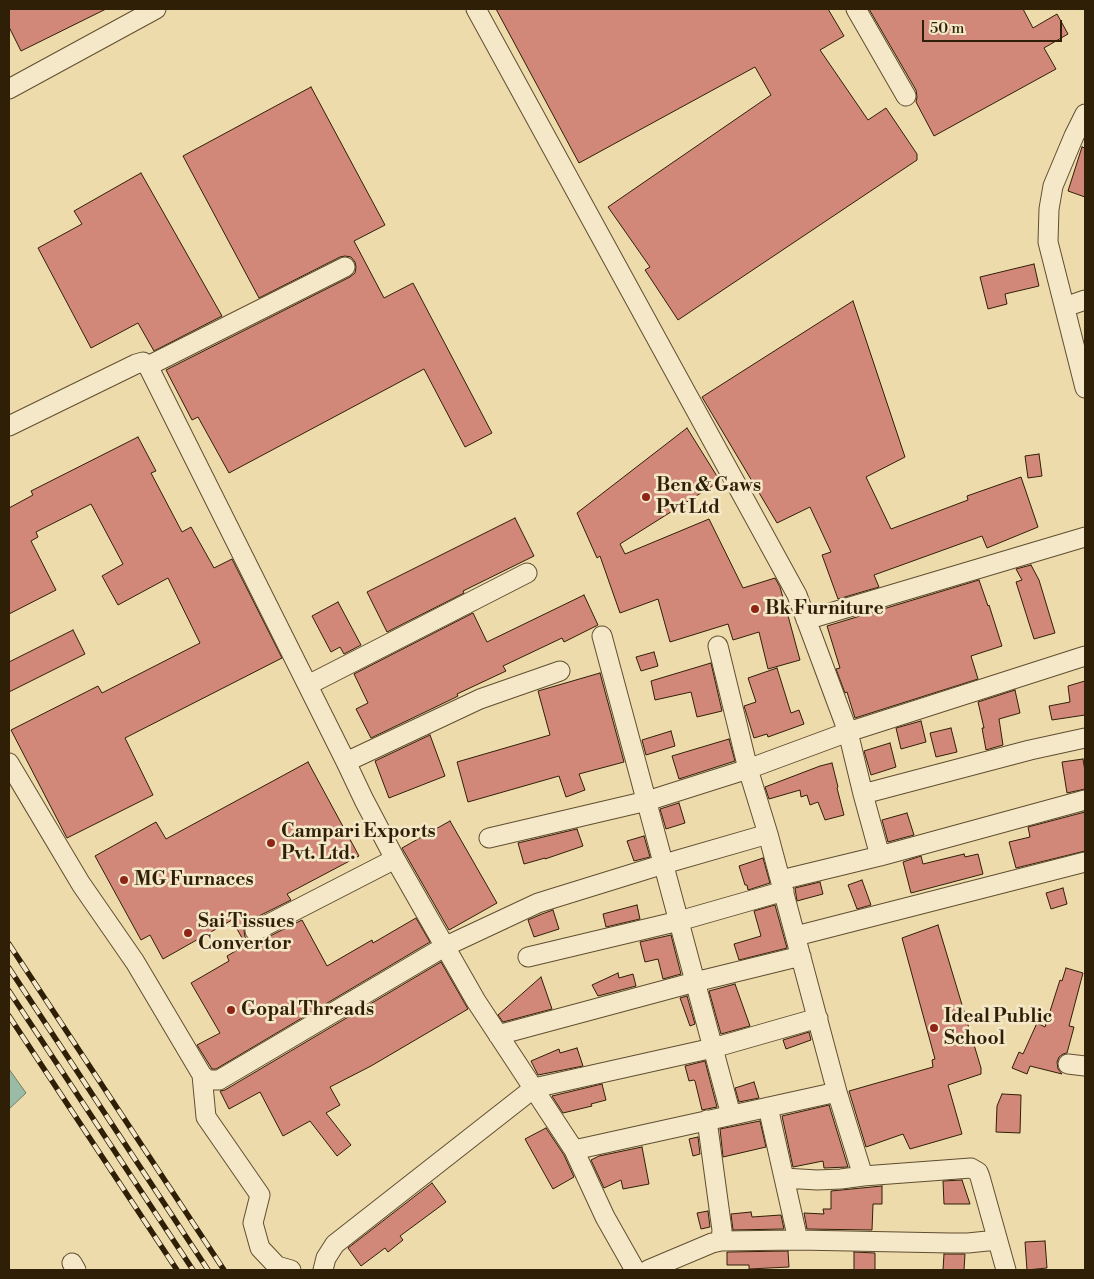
<!DOCTYPE html>
<html>
<head>
<meta charset="utf-8">
<style>
  body { margin:0 }
  #map { position:relative; width:1094px; height:1279px; overflow:hidden; background:#eedbab; font-family:"Libre Bodoni",serif }
  canvas { display:block }
  .frame { position:absolute; inset:0; border:10px solid #301f07; pointer-events:none }
  .scale { position:absolute; left:922px; top:20px; width:140px; height:22px; box-sizing:border-box; border:2px solid #301f07; border-top:0; padding-left:6px; font-size:15px; line-height:18px; white-space:nowrap; color:#301f07; -webkit-text-stroke:4px #f4e8c8; paint-order:stroke }
</style>
</head>
<body>
<div id="map">
<canvas width="1094" height="1279"></canvas>
<div class="frame"></div>
<div class="scale">50 m</div>
</div>
<script>
const context = document.querySelector('canvas').getContext('2d');
context.lineJoin = 'round';
function fillPath(path, color) { context.fillStyle = color; context.fill(path, 'evenodd'); }
const poly = rows => new Path2D(rows.map(r => 'M' + r).join(''));
function stroke(path, color, width, dash) { context.strokeStyle = color; context.lineWidth = width; context.lineCap = dash ? 'butt' : 'round'; context.setLineDash(dash || []); context.stroke(path); }
function write(font, color, halo, rows, align = 'center') {
  context.font = font + ' "Libre Bodoni",serif'; context.lineWidth = 5; context.setLineDash([]); context.textBaseline = 'middle'; context.strokeStyle = halo; context.fillStyle = color; for (const [text, x, y, turn = 0] of rows) {
    context.save(); context.translate(x, y); context.rotate((+turn || 0) * Math.PI / 180); context.textAlign = isNaN(turn) ? turn : align; if (halo) context.strokeText(text, 0, 0); context.fillText(text, 0, 0); context.restore();
  }
}
const water = poly([
  [9,1069,26,1093,9,1109,9,1069]
]);
fillPath(water, '#9abba6');
stroke(water, '#707d66', 1);
const building = poly([
  [9,9,106,9,21,51,9,27,9,9],
  [496,9,828,9,844,36,820,50,868,120,886,108,917,154,917,160,678,320,645,270,650,267,608,207,771,95,755,67,579,163,496,9],
  [869,9,1023,9,1033,28,1057,14,1068,34,1044,48,1056,69,934,136,916,102,917,97,916,90,869,9],
  [311,87,385,225,354,241,384,298,413,283,492,433,465,447,424,369,229,473,198,417,192,420,166,370,350,277,355,273,356,267,355,262,351,257,345,256,340,257,259,298,183,156,311,87],
  [1082,147,1085,148,1085,197,1068,191,1082,147],
  [141,173,222,316,154,351,138,323,91,348,38,248,82,224,74,211,141,173],
  [1034,264,1039,286,1005,294,1007,304,988,309,980,277,1034,264],
  [853,301,905,457,866,477,891,529,968,500,967,496,1021,477,1038,527,987,548,982,536,874,575,879,587,838,599,822,555,831,552,810,507,777,523,702,397,853,301],
  [687,428,720,481,620,544,625,554,709,519,743,588,775,578,780,587,784,601,800,660,768,669,759,632,733,640,728,624,670,642,658,599,620,613,600,556,597,558,577,513,687,428],
  [138,437,156,471,151,473,182,532,191,527,214,568,232,559,282,658,125,738,153,795,67,838,11,730,98,686,102,693,200,643,168,578,118,605,102,576,123,564,91,504,36,532,38,537,31,541,56,590,9,614,9,508,33,495,31,491,138,437],
  [1039,454,1042,476,1028,478,1025,456,1039,454],
  [515,518,534,556,463,591,464,593,387,632,367,592,515,518],
  [1031,565,1039,580,1055,633,1034,639,1016,582,1022,580,1016,569,1031,565],
  [979,580,988,606,989,605,1002,646,971,656,978,679,855,718,847,692,845,693,836,669,840,668,827,626,979,580],
  [584,595,598,625,564,642,562,638,503,666,506,671,457,694,458,696,448,701,371,738,356,709,368,703,354,674,473,613,487,642,584,595],
  [338,602,361,645,344,654,340,647,331,652,312,616,338,602],
  [73,630,85,654,9,692,9,662,73,630],
  [654,652,658,666,641,671,636,657,654,652],
  [711,663,722,711,697,717,691,692,655,700,651,681,711,663],
  [777,668,791,713,799,710,804,724,768,737,767,734,754,738,744,706,756,702,748,678,777,668],
  [600,673,624,762,579,774,585,790,566,797,559,776,468,802,457,762,550,735,538,691,600,673],
  [1085,681,1085,715,1052,720,1049,706,1070,702,1068,686,1085,681],
  [1015,690,1020,713,999,719,1003,745,986,750,982,728,984,728,978,702,1015,690],
  [921,721,926,742,901,749,896,728,921,721],
  [951,728,957,752,936,757,930,733,951,728],
  [671,731,675,746,646,755,642,740,671,731],
  [430,735,445,776,389,798,375,761,430,735],
  [729,739,735,761,679,779,672,756,729,739],
  [890,743,896,767,871,775,864,751,890,743],
  [1083,759,1085,771,1085,789,1067,793,1062,762,1083,759],
  [308,762,359,856,287,894,291,900,249,921,245,925,244,930,245,937,249,941,254,942,260,941,302,920,327,966,372,940,373,943,416,918,430,942,216,1069,212,1069,197,1045,220,1033,191,983,229,961,227,956,246,945,232,920,163,959,150,935,141,940,95,856,156,822,166,839,308,762],
  [832,763,838,787,837,788,844,815,825,820,818,802,810,805,807,795,801,797,800,790,769,799,765,787,820,766,832,763],
  [679,803,685,823,666,829,660,809,679,803],
  [1085,812,1085,851,1016,868,1009,842,1030,837,1028,827,1085,812],
  [907,813,914,835,888,842,882,820,907,813],
  [450,821,497,903,449,930,402,848,450,821],
  [577,829,583,846,545,859,545,858,524,864,518,843,577,829],
  [644,836,650,857,634,861,627,841,644,836],
  [964,854,965,857,978,854,983,874,911,893,903,862,921,856,923,864,964,854],
  [763,858,770,883,748,890,747,885,745,885,739,866,763,858],
  [862,880,871,905,857,909,848,885,862,880],
  [820,882,823,894,797,901,795,888,820,882],
  [1063,888,1067,904,1051,909,1046,893,1063,888],
  [637,905,640,919,606,927,603,914,637,905],
  [775,905,787,948,739,960,734,944,761,936,754,911,775,905],
  [553,910,559,929,534,937,528,920,542,914,553,910],
  [938,925,981,1068,981,1074,948,1085,962,1134,910,1149,903,1134,866,1147,849,1091,933,1067,932,1060,935,1059,902,938,938,925],
  [671,935,681,974,663,979,658,959,645,962,640,942,671,935],
  [441,962,468,1009,371,1066,330,1087,340,1105,326,1113,351,1145,337,1156,310,1121,283,1136,260,1092,229,1109,220,1091,225,1090,441,962],
  [1066,968,1083,973,1069,1026,1074,1027,1067,1053,1063,1054,1059,1057,1057,1062,1058,1069,1062,1074,1030,1066,1027,1074,1012,1068,1019,1052,1023,1054,1037,1023,1045,1027,1060,980,1062,981,1066,968],
  [618,973,619,978,633,974,636,986,598,996,592,985,618,973],
  [541,977,552,1009,503,1022,498,1015,541,977],
  [735,984,750,1026,721,1034,709,991,735,984],
  [687,996,695,1024,690,1026,680,998,687,996],
  [809,1032,811,1040,786,1049,783,1040,809,1032],
  [577,1048,583,1066,538,1075,531,1061,559,1049,560,1053,577,1048],
  [705,1061,717,1107,702,1110,695,1081,694,1080,689,1081,685,1066,705,1061],
  [754,1082,759,1098,739,1102,735,1088,754,1082],
  [602,1084,606,1100,591,1104,592,1106,563,1113,552,1096,602,1084],
  [1002,1094,1021,1095,1020,1133,996,1132,997,1106,1002,1094],
  [829,1105,848,1167,824,1168,823,1161,793,1167,782,1116,829,1105],
  [760,1121,766,1147,723,1157,720,1129,760,1121],
  [546,1128,564,1155,574,1177,553,1189,525,1139,546,1128],
  [698,1137,700,1154,693,1156,689,1139,698,1137],
  [642,1147,649,1184,623,1189,621,1180,604,1188,591,1160,599,1156,642,1147],
  [962,1180,970,1204,944,1204,943,1181,962,1180],
  [432,1183,446,1202,400,1236,403,1240,388,1252,385,1248,361,1266,348,1248,432,1183],
  [882,1186,882,1204,873,1204,872,1230,807,1229,804,1213,824,1214,823,1209,831,1209,831,1191,882,1186],
  [708,1211,710,1227,701,1229,697,1213,708,1211],
  [751,1212,752,1217,781,1215,784,1229,733,1230,731,1214,751,1212],
  [1045,1241,1047,1268,1027,1270,1025,1242,1045,1241],
  [788,1251,789,1267,749,1269,749,1265,727,1265,727,1252,788,1251],
  [854,1252,875,1253,875,1270,854,1270,854,1252],
  [944,1254,965,1254,964,1270,943,1270,944,1254]
]);
fillPath(building, '#d18879');
stroke(building, '#301f07', 1);
const minor = poly([
  [476,9,797,595,848,732,863,794,880,856],
  [856,9,906,96],
  [9,89,156,9],
  [1085,114,1074,136,1053,186,1049,209,1048,242,1085,388],
  [1065,307,1085,300],
  [148,366,345,267],
  [9,426,136,364,143,362,148,366,346,762,364,800,395,859,476,1001,574,1150,837,1092],
  [806,620,1085,537],
  [602,636,731,1115],
  [718,646,748,769,768,834,837,1092,863,1176,971,1168,978,1172,980,1177,1006,1270],
  [308,685,527,573],
  [346,762,480,699,560,671],
  [9,763,81,884,135,962,202,1075,208,1080,219,1080,444,947,538,903,664,864,768,834],
  [863,794,1030,750,1085,738],
  [489,838,647,801,748,769,848,732,1085,656],
  [781,880,880,856,1085,800],
  [255,931,395,859],
  [796,936,1085,862],
  [528,957,679,921,784,891],
  [498,1035,695,982,801,956],
  [1068,1064,1085,1066],
  [202,1075,206,1117,260,1195,253,1223,260,1248,277,1266,291,1270],
  [768,1107,798,1240],
  [707,1120,722,1230,721,1241],
  [574,1150,605,1217,635,1270],
  [784,1178,817,1180,841,1179,863,1176],
  [72,1263,76,1270],
  [323,1270,326,1258,335,1244,534,1088,713,1048,818,1018],
  [648,1270,712,1243,721,1241,798,1240,950,1243,968,1243,997,1240]
]);
stroke(minor, '#604e30', 21);
stroke(minor, '#f4e8c8', 19);
const rail = poly([
  [9,944,224,1270],
  [9,968,208,1270],
  [9,991,193,1270],
  [9,1016,177,1270]
]);
stroke(rail, '#301f07', 5.5);
stroke(rail, '#f4e8c8', 4, [11]);
for (const [x, y, r, color] of [
  [646,497,5,"#8f2418"],
  [755,609,5,"#8f2418"],
  [271,843,5,"#8f2418"],
  [124,880,5,"#8f2418"],
  [188,933,5,"#8f2418"],
  [231,1010,5,"#8f2418"],
  [934,1028,5,"#8f2418"]
]) { const dot = new Path2D(); dot.arc(x, y, r, 0, 2 * Math.PI); context.fillStyle = color; context.fill(dot); stroke(dot, '#f4e8c8', 2); }
write('bold 19px', '#301f07', '#f4e8c8', [
  ["Ben & Gaws",656,486],
  ["Pvt Ltd",656,508],
  ["Bk Furniture",765,609],
  ["Campari Exports",281,832],
  ["Pvt. Ltd.",281,854],
  ["MG Furnaces",134,880],
  ["Sai Tissues",198,922],
  ["Convertor",198,944],
  ["Gopal Threads",241,1010],
  ["Ideal Public",944,1017],
  ["School",944,1039]
], 'left');
</script>
</body>
</html>
